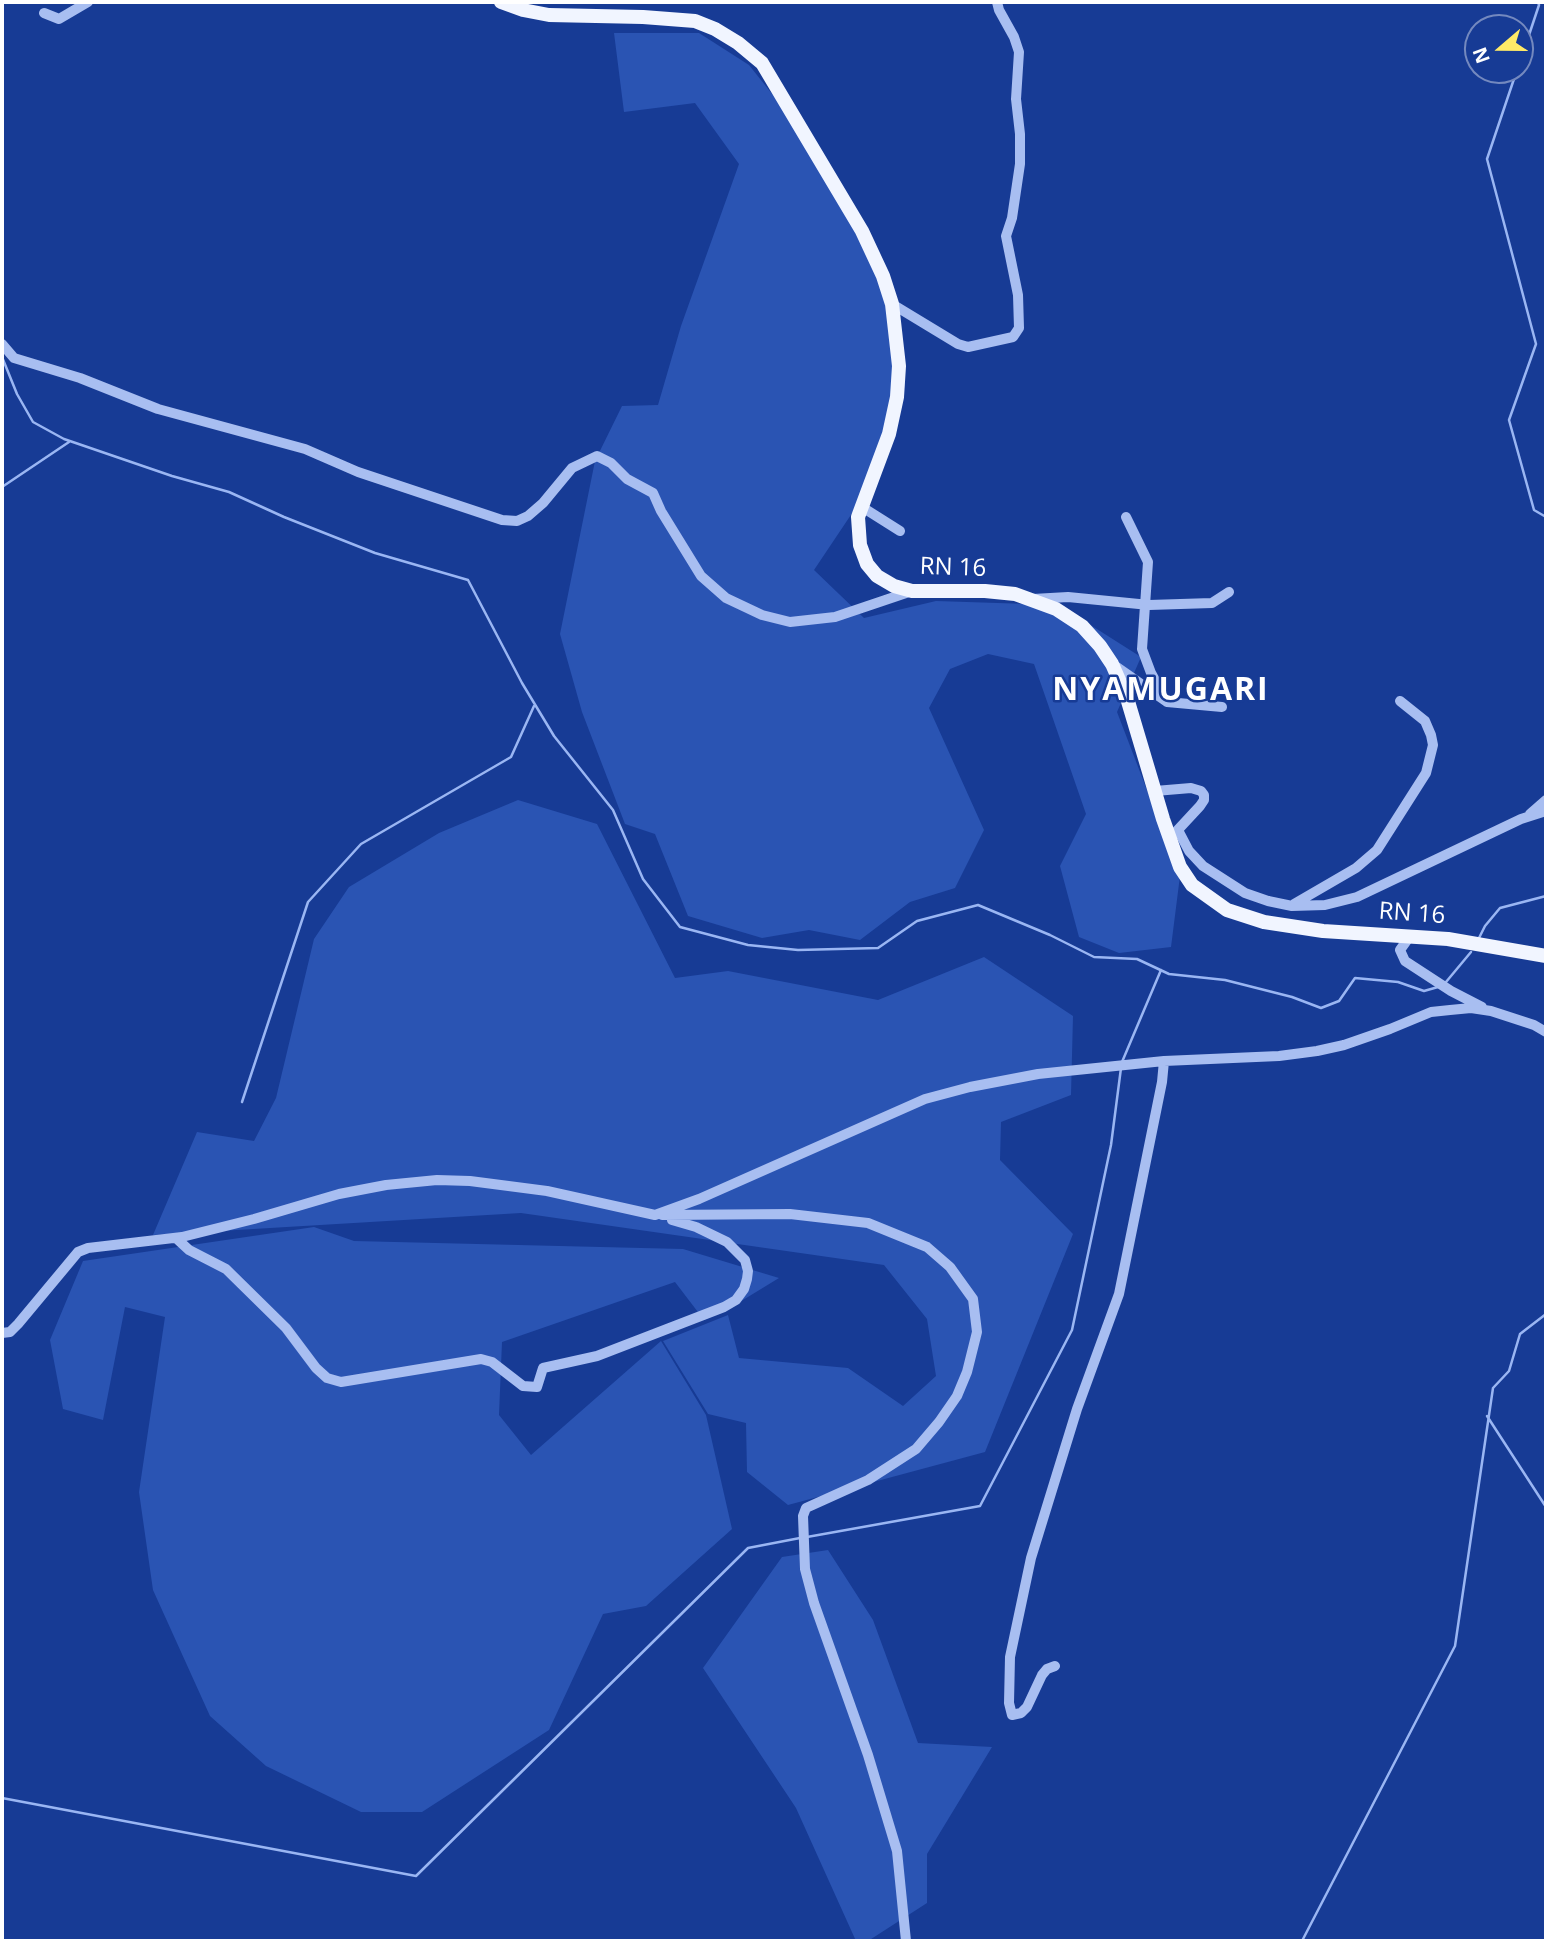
<!DOCTYPE html>
<html>
<head>
<meta charset="utf-8">
<style>
  body { margin:0 }
  #map { position:relative; width:1548px; height:1943px; overflow:hidden; background:#173b95; font-family:"Open Sans",sans-serif }
  canvas { display:block }
  .frame { position:absolute; inset:0; border:4px solid #fff; pointer-events:none }
  .north { position:absolute; left:1464px; top:14px; width:70px; height:70px; box-sizing:border-box; background:#173b95; border:2px solid #7489bf; border-radius:50%; rotate:250deg; font-size:19px; font-weight:700; line-height:28px; text-align:center; color:#fff }
  .north::after { content:''; display:block; margin:auto; width:24px; height:32px; background:#ffea67; clip-path:polygon(50% 0,100% 100%,50% 72%,0 100%) }
</style>
</head>
<body>
<div id="map">
<canvas width="1548" height="1943"></canvas>
<div class="frame"></div>
<div class="north">N</div>
</div>
<script>
const context = document.querySelector('canvas').getContext('2d');
context.lineJoin = 'round';
function fillPath(path, color) { context.fillStyle = color; context.fill(path, 'evenodd'); }
const poly = rows => new Path2D(rows.map(r => 'M' + r).join(''));
function stroke(path, color, width, dash) { context.strokeStyle = color; context.lineWidth = width; context.lineCap = dash ? 'butt' : 'round'; context.setLineDash(dash || []); context.stroke(path); }
function write(font, color, halo, rows, align = 'center') {
  context.font = font + ' "Open Sans",sans-serif'; context.lineWidth = 5; context.setLineDash([]); context.textBaseline = 'middle'; context.strokeStyle = halo; context.fillStyle = color; for (const [text, x, y, turn = 0] of rows) {
    context.save(); context.translate(x, y); context.rotate((+turn || 0) * Math.PI / 180); context.textAlign = isNaN(turn) ? turn : align; if (halo) context.strokeText(text, 0, 0); context.fillText(text, 0, 0); context.restore();
  }
}
fillPath(poly([
  [614,33,699,33,749,65,824,159,888,282,905,385,881,470,814,570,864,618,936,601,1059,605,1141,657,1117,712,1180,876,1171,947,1119,953,1079,937,1060,866,1086,814,1034,664,988,654,950,669,929,708,984,830,955,888,910,902,860,940,809,930,762,938,688,916,655,834,625,824,582,712,560,634,595,461,622,406,658,405,681,326,739,164,695,103,624,112],
  [518,800,597,824,675,978,728,971,878,1000,984,957,1073,1016,1071,1095,1001,1122,1000,1160,1073,1234,985,1452,788,1505,747,1472,746,1423,708,1414,663,1341,728,1315,739,1358,848,1368,903,1406,936,1376,927,1319,884,1265,521,1213,153,1235,197,1132,254,1141,276,1098,314,939,349,887,439,833],
  [314,1227,354,1241,683,1249,779,1278,725,1311,704,1320,675,1282,502,1342,499,1415,531,1455,661,1341,706,1415,732,1529,646,1606,603,1614,549,1730,422,1812,361,1812,266,1766,210,1716,153,1590,139,1492,165,1317,125,1307,103,1420,63,1409,50,1340,83,1261],
  [828,1550,873,1620,918,1743,992,1747,927,1854,927,1903,868,1941,856,1941,796,1808,703,1668,782,1557]
]), '#2a54b3');
stroke(poly([
  [1520,62,1539,5,1538,2],
  [1517,70,1487,159,1536,344,1509,420,1534,510,1546,517],
  [2,357,17,394,33,422,64,439,172,476,229,492,284,517,375,553,468,580,522,683,554,736,613,810,643,879,680,927,748,945,798,950,878,948,917,921,978,905,1050,935,1094,957,1137,959,1169,974,1225,980,1292,997,1321,1008,1339,1001,1355,978,1398,982,1424,991,1438,987],
  [2,487,69,442],
  [1479,938,1485,926,1500,908,1546,896],
  [1446,982,1471,952],
  [1122,1062,1161,970],
  [242,1102,308,902,361,844,511,757,534,706],
  [1487,1416,1546,1507],
  [807,1537,980,1506,1072,1330,1111,1145,1121,1068],
  [2,1798,416,1876,748,1548,800,1538],
  [1302,1941,1455,1646,1493,1388,1509,1371,1520,1334,1546,1314]
]), '#9ab6f3', 2.5);
stroke(poly([
  [44,13,59,19,88,2],
  [892,304,958,344,968,347,1013,337,1019,328,1018,295,1006,236,1012,218,1020,164,1020,134,1016,99,1019,52,1014,37,999,10,997,2],
  [2,344,14,358,80,378,158,409,305,449,358,472,502,520,517,521,528,516,543,503,572,468,597,456,611,463,627,479,653,493,661,511,701,576,726,598,762,615,790,622,835,617,912,591],
  [862,507,900,531],
  [1126,517,1148,562,1142,649,1151,673,1167,702],
  [1033,599,1068,597,1149,605,1212,603,1229,592],
  [1114,665,1167,702,1222,707],
  [1155,791,1191,788,1201,791,1204,795,1204,800,1200,806,1174,834],
  [1530,814,1546,800],
  [1178,830,1189,851,1203,866,1245,893,1268,901,1292,906,1325,905,1357,897,1521,819,1546,811],
  [1294,904,1356,868,1377,850,1426,773,1433,745,1431,735,1425,721,1400,701],
  [1410,936,1400,950,1405,961,1451,991,1482,1007],
  [662,1215,790,1214,868,1223,927,1247,950,1267,973,1299,977,1332,967,1372,957,1396,939,1422,916,1449,868,1480,806,1508,803,1516,805,1569,814,1603,868,1755,897,1851,906,1941],
  [176,1238,189,1250,226,1269,286,1328,316,1368,327,1378,341,1382,481,1359,492,1362,523,1386,537,1387,543,1368,597,1356,724,1307,736,1300,744,1289,747,1279,748,1271,745,1260,727,1242,696,1227,672,1220],
  [2,1333,10,1332,18,1324,78,1252,88,1248,182,1237,254,1219,339,1194,386,1185,437,1180,470,1181,547,1191,655,1215,699,1199,925,1099,970,1087,1038,1074,1164,1061,1279,1056,1317,1051,1344,1045,1390,1029,1431,1012,1450,1010,1471,1008,1491,1011,1534,1025,1546,1032],
  [1055,1666,1047,1669,1042,1675,1027,1707,1021,1713,1012,1715,1009,1703,1010,1657,1031,1558,1077,1409,1119,1294,1162,1082,1164,1061]
]), '#a8bef1', 10);
stroke(poly([
  [501,2,523,10,549,15,643,17,695,21,715,29,738,43,762,63,862,231,883,276,892,304,899,366,897,397,889,434,858,517,860,545,867,564,877,576,894,586,912,591,985,591,1015,594,1056,609,1082,626,1100,646,1112,664,1127,698,1163,819,1180,867,1192,885,1227,910,1264,922,1323,931,1448,939,1546,956]
]), '#f1f5ff', 14);
write('24px', '#fff', '#173b95', [
  ["RN 16",953,568,2],
  ["RN 16",1412,914,4]
]);
context.letterSpacing = '2px';
write('bold 32px', '#fff', '#173b95', [
  ["NYAMUGARI",1161,691]
]);
context.letterSpacing = '0px';
</script>
</body>
</html>
